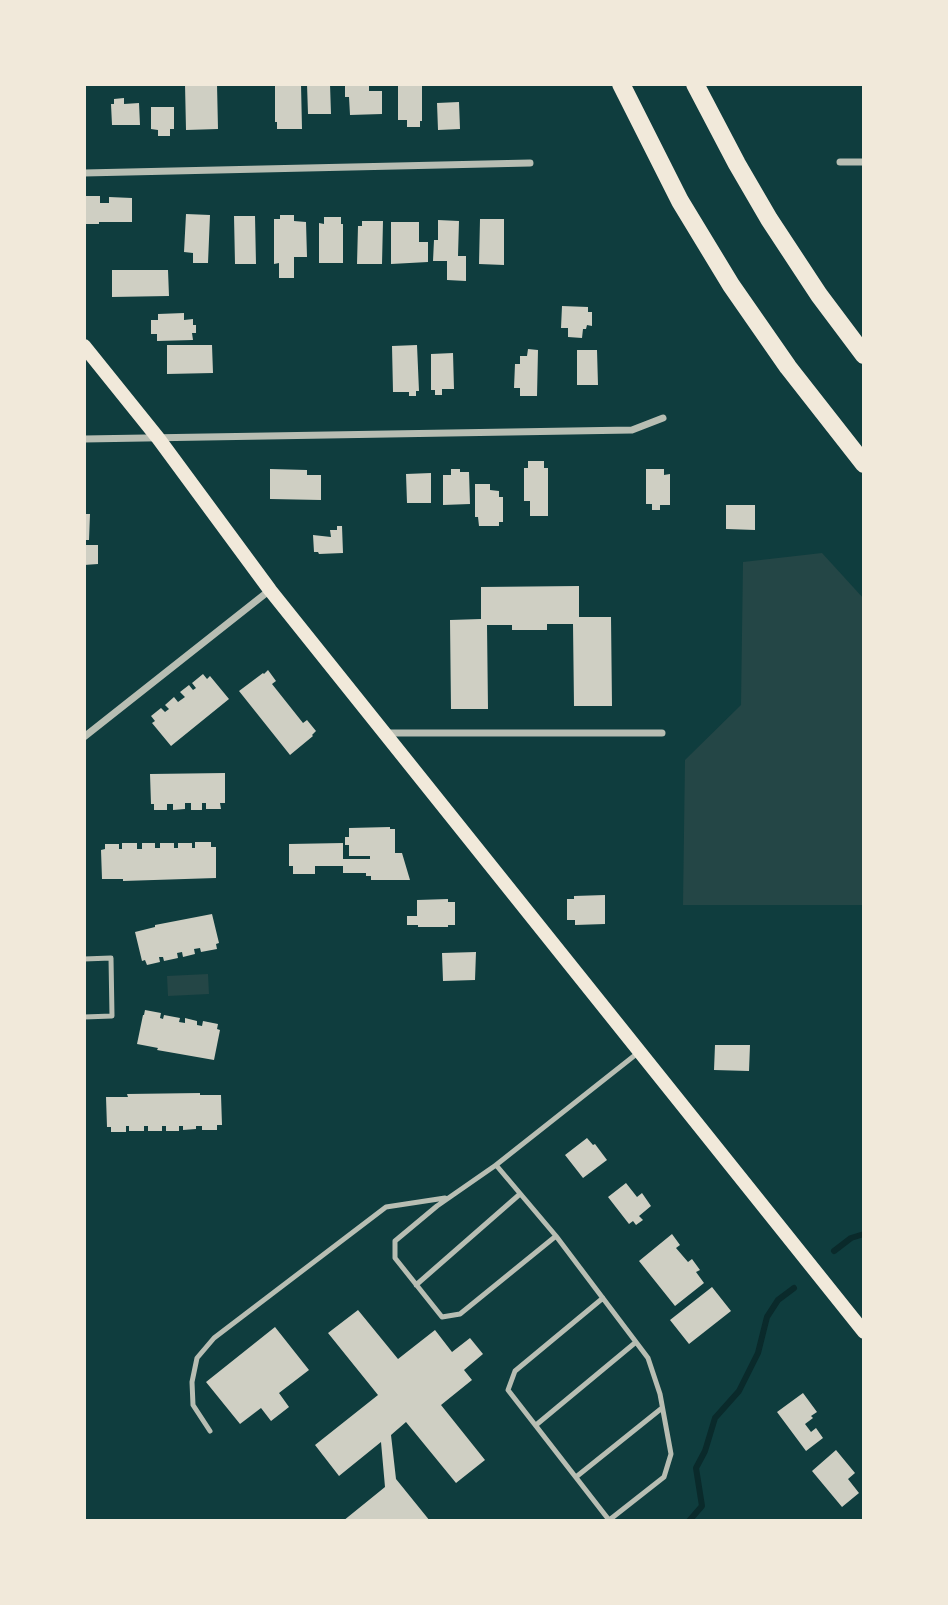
<!DOCTYPE html>
<html>
<head>
<meta charset="utf-8">
<style>
  body { margin:0 }
  #map { position:relative; width:948px; height:1605px; overflow:hidden; background:#0f3d3e; font-family:Montserrat,sans-serif }
  canvas { display:block }
  .frame { position:absolute; inset:0; border:86px solid #f1e9da; pointer-events:none }
</style>
</head>
<body>
<div id="map">
<canvas width="948" height="1605"></canvas>
<div class="frame"></div>
</div>
<script>
const context = document.querySelector('canvas').getContext('2d');
context.lineJoin = 'round';
function fillPath(path, color) { context.fillStyle = color; context.fill(path, 'evenodd'); }
const poly = rows => new Path2D(rows.map(r => 'M' + r).join(''));
function stroke(path, color, width, dash) { context.strokeStyle = color; context.lineWidth = width; context.lineCap = dash ? 'butt' : 'round'; context.setLineDash(dash || []); context.stroke(path); }
fillPath(poly([
  [822,553,864,599,864,905,683,905,685,760,741,705,743,562],
  [208,974,209,994,168,996,167,976]
]), '#244646');
stroke(poly([
  [834,1251,851,1238,864,1234],
  [689,1521,702,1506,696,1468,705,1451,715,1418,739,1391,758,1353,767,1317,778,1300,794,1288]
]), '#0a2a2b', 6);
fillPath(poly([
  [185,84,217,84,218,129,186,130],
  [275,84,301,84,302,129,277,129,277,122,275,122],
  [307,84,330,84,331,114,308,114],
  [345,84,369,84,369,91,382,91,382,114,350,115,349,97,345,97],
  [398,84,422,86,422,121,420,121,420,127,407,127,407,120,398,120],
  [124,98,124,104,139,103,140,125,112,125,111,104,114,104,114,99],
  [459,102,460,129,438,130,437,103],
  [151,107,174,107,174,129,170,129,170,136,158,136,158,130,151,129],
  [84,196,100,196,100,203,109,203,109,197,132,198,132,222,99,222,99,224,84,224],
  [186,214,210,215,208,263,193,263,193,253,184,252],
  [280,215,294,215,294,221,306,222,307,257,294,257,294,278,279,278,279,263,274,264,274,219,280,219],
  [234,216,255,216,256,264,235,264],
  [324,217,341,217,341,224,343,224,343,263,319,263,319,223,324,224],
  [480,219,504,219,504,265,479,264],
  [438,220,459,221,458,256,466,256,466,281,447,280,447,261,433,261,434,240,438,240],
  [362,221,383,221,382,264,357,264,358,226,362,226],
  [391,222,419,222,419,242,428,242,428,262,391,264],
  [112,270,168,270,169,296,112,297],
  [562,306,588,307,588,312,592,312,592,326,587,325,586,329,583,329,582,338,568,337,568,328,561,328],
  [184,313,184,320,193,319,193,325,196,325,196,333,192,333,193,340,157,341,157,334,151,334,151,320,158,320,158,314],
  [167,345,212,345,213,373,167,374],
  [417,345,419,391,416,391,416,396,409,396,409,392,393,392,392,346],
  [528,349,538,350,537,396,520,396,520,388,514,388,515,364,520,364,520,356,527,356],
  [577,350,597,350,598,385,577,385],
  [453,353,454,389,442,389,442,395,435,395,435,390,431,390,431,354],
  [528,461,544,461,544,468,548,468,548,516,530,516,530,501,524,501,524,468,528,468],
  [270,469,307,470,307,475,321,475,321,500,270,499],
  [451,469,460,469,460,472,469,472,470,504,443,505,443,475,451,475],
  [646,469,664,469,664,475,670,474,670,505,660,505,660,510,652,510,652,504,646,504],
  [431,473,431,503,407,503,406,474],
  [475,484,490,484,490,490,499,491,499,497,503,497,503,522,499,522,499,526,479,526,478,517,475,517],
  [726,505,755,505,755,530,726,529],
  [84,514,90,514,89,540,84,540],
  [337,526,342,526,343,553,319,554,318,552,314,552,313,535,331,537,330,530,337,530],
  [84,545,98,545,98,564,84,565],
  [579,586,579,617,611,617,612,706,574,706,573,624,547,624,547,630,512,630,512,625,487,625,488,709,451,709,450,620,481,619,481,587],
  [268,670,276,681,272,684,303,723,307,720,316,731,312,735,313,736,290,755,239,691,263,673,264,674],
  [203,674,207,679,210,676,229,699,171,746,152,723,155,721,151,716,161,708,165,712,169,709,165,705,174,697,178,702,185,697,180,692,189,685,193,690,196,688,192,683],
  [225,773,225,803,220,803,221,809,206,809,206,803,202,803,202,810,191,810,191,803,185,803,185,809,173,810,173,804,167,804,167,810,154,810,154,804,151,804,150,774],
  [390,827,390,829,395,829,395,853,402,853,410,880,371,880,371,876,366,876,366,873,343,873,343,866,315,866,315,874,293,874,293,866,289,866,289,844,343,843,343,859,370,859,370,856,349,856,349,845,345,845,345,837,349,837,349,828],
  [195,842,211,842,211,847,216,847,216,878,123,881,123,879,102,879,101,850,105,849,105,844,119,844,119,849,122,849,122,843,137,843,137,849,142,849,142,843,155,843,155,848,160,848,160,843,174,843,174,848,178,848,178,843,192,843,192,848,195,848],
  [605,895,605,924,575,925,575,920,567,920,567,899,574,899,574,896],
  [448,899,448,902,455,902,455,925,448,925,448,927,418,927,418,925,407,925,407,916,417,916,417,900],
  [212,914,219,943,216,944,217,949,201,952,200,948,194,949,195,954,183,957,182,952,177,953,178,958,164,961,163,957,159,957,160,962,147,965,145,960,142,961,135,932,155,927,155,925],
  [476,952,475,980,443,981,442,953],
  [145,1010,161,1013,160,1018,163,1019,164,1015,180,1018,179,1022,185,1023,185,1018,197,1021,197,1025,202,1026,203,1021,218,1024,217,1029,220,1030,214,1060,157,1050,158,1048,137,1044,143,1015,144,1015],
  [715,1045,750,1045,749,1071,714,1070],
  [200,1093,200,1095,221,1095,222,1125,217,1125,217,1130,202,1130,202,1126,196,1126,196,1129,183,1130,183,1126,179,1126,179,1131,166,1131,166,1126,162,1126,162,1131,148,1131,148,1126,144,1126,144,1131,129,1131,129,1126,126,1126,126,1132,111,1132,111,1127,107,1127,106,1097,128,1097,127,1094],
  [587,1138,593,1145,595,1144,607,1160,583,1178,565,1155],
  [626,1183,637,1197,642,1193,651,1206,639,1216,643,1220,636,1225,633,1221,629,1224,608,1197],
  [672,1234,680,1245,676,1248,688,1262,692,1259,700,1270,696,1272,704,1283,675,1306,639,1261],
  [712,1287,731,1311,689,1344,670,1320],
  [358,1310,398,1359,435,1330,452,1352,470,1338,483,1354,464,1370,472,1380,441,1405,485,1460,456,1483,406,1422,391,1435,396,1479,430,1521,343,1521,385,1487,381,1442,339,1476,315,1445,378,1395,328,1333],
  [275,1327,309,1370,279,1393,289,1407,271,1421,261,1408,240,1424,206,1382],
  [803,1393,817,1412,811,1416,813,1418,805,1424,811,1432,816,1428,823,1438,806,1451,777,1412],
  [836,1450,855,1473,848,1479,859,1493,842,1507,812,1471]
]), '#cfcfc3');
stroke(poly([
  [84,959,111,958,112,1016,84,1017],
  [496,1165,556,1236,648,1358,660,1394,671,1454,664,1477,608,1521],
  [556,1236,460,1314,442,1317,395,1258,395,1241,437,1206,496,1165,639,1052],
  [416,1285,520,1194],
  [603,1298,515,1371,508,1390,609,1520],
  [536,1425,636,1342],
  [210,1431,193,1405,192,1382,197,1358,214,1338,386,1207,445,1198],
  [576,1477,662,1408]
]), '#b8beb3', 5);
stroke(poly([
  [840,162,864,162],
  [84,173,530,163],
  [84,439,632,430,663,418],
  [386,733,662,733],
  [84,737,270,590]
]), '#b8beb3', 7);
stroke(poly([
  [84,346,158,438,270,590,864,1332]
]), '#f1e9da', 14);
stroke(poly([
  [621,84,680,201,731,285,788,367,864,464],
  [695,84,737,164,769,219,819,295,864,355]
]), '#f1e9da', 18);
</script>
</body>
</html>
